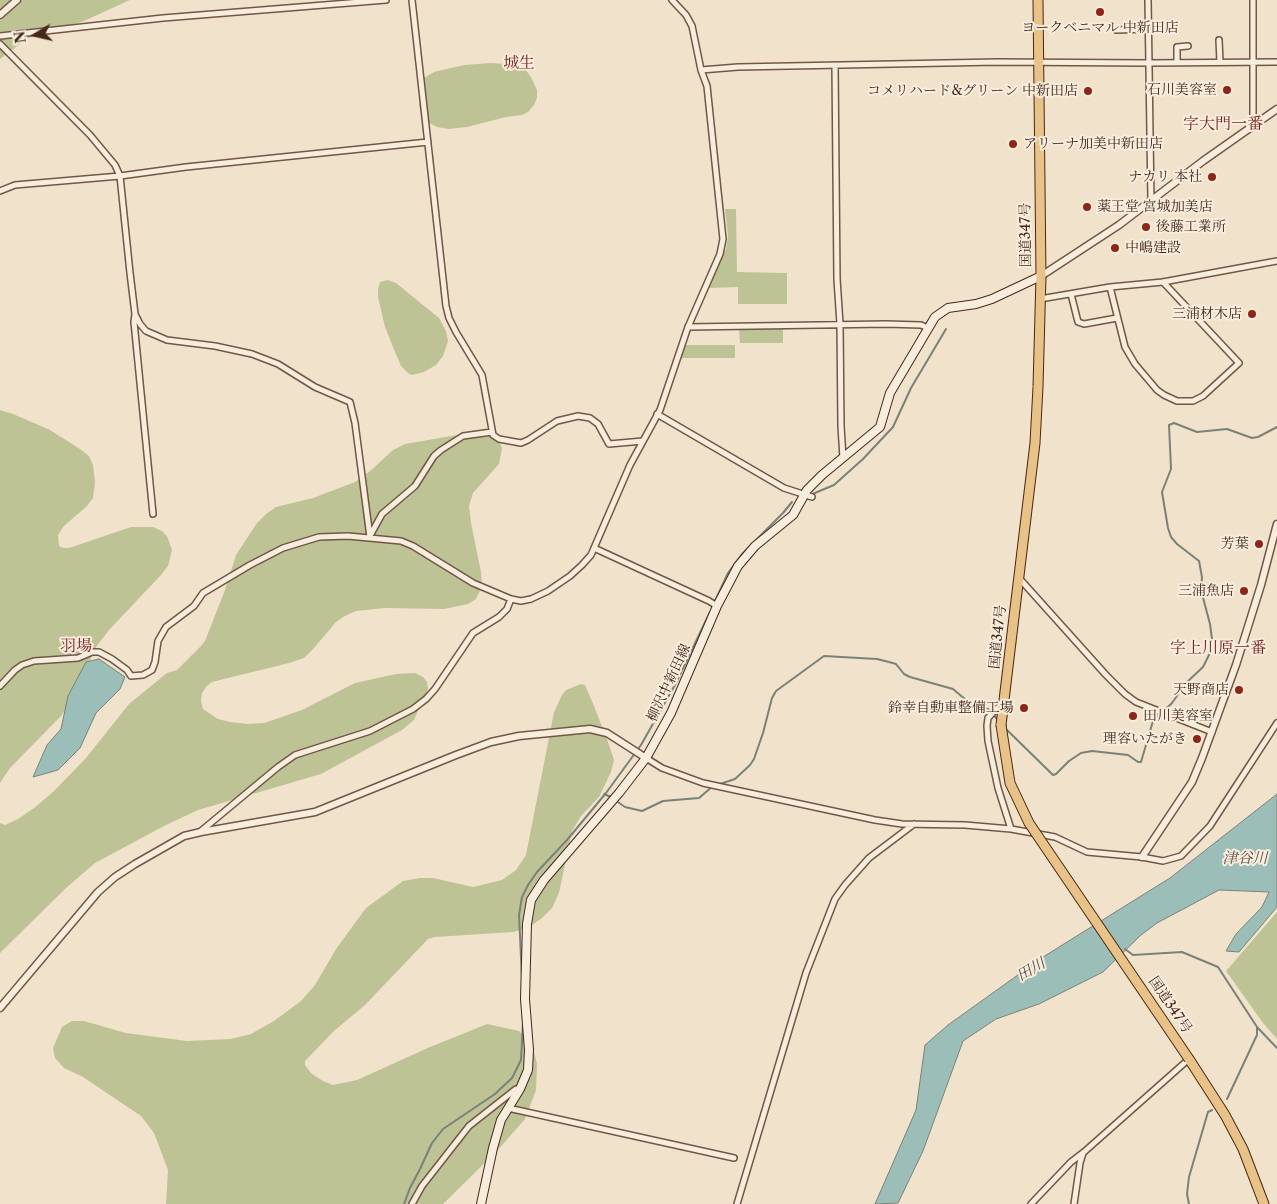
<!DOCTYPE html>
<html>
<head>
<meta charset="utf-8">
<style>
  body { margin:0 }
  #map { position:relative; width:1277px; height:1204px; overflow:hidden; background:#f1e3cb; font-family:"Libre Caslon Text",serif }
  canvas { display:block }
  .north { position:absolute; left:10px; top:10px; width:50px; height:50px; -webkit-text-stroke:4px #f6eddd; paint-order:stroke; rotate:261deg; font-size:14px; font-weight:700; line-height:20px; text-align:center; color:#47271a }
  .north::after { content:''; display:block; margin:auto; width:18px; height:22px; background:#47271a; clip-path:polygon(50% 0,100% 100%,50% 72%,0 100%) }
</style>
</head>
<body>
<div id="map">
<canvas width="1277" height="1204"></canvas>
<div class="north">N</div>
</div>
<script>
const context = document.querySelector('canvas').getContext('2d');
context.lineJoin = 'round';
function fillPath(path, color) { context.fillStyle = color; context.fill(path, 'evenodd'); }
const poly = rows => new Path2D(rows.map(r => 'M' + r).join(''));
function stroke(path, color, width, dash) { context.strokeStyle = color; context.lineWidth = width; context.lineCap = dash ? 'butt' : 'round'; context.setLineDash(dash || []); context.stroke(path); }
function write(font, color, halo, rows, align = 'center') {
  context.font = font + ' "Libre Caslon Text","Noto Serif JP",serif'; context.lineWidth = 4; context.setLineDash([]); context.textBaseline = 'middle'; context.strokeStyle = halo; context.fillStyle = color; for (const [text, x, y, turn = 0] of rows) {
    context.save(); context.translate(x, y); context.rotate((+turn || 0) * Math.PI / 180); context.textAlign = isNaN(turn) ? turn : align; if (halo) context.strokeText(text, 0, 0); context.fillText(text, 0, 0); context.restore();
  }
}
fillPath(poly([
  [0,0,130,0,84,21,28,38,0,59],
  [491,63,517,65,525,69,531,77,537,90,537,98,534,105,528,112,522,115,506,117,467,127,449,129,437,127,426,121,422,115,419,106,421,91,424,78,434,72,464,65],
  [725,209,736,209,737,272,787,273,787,304,738,304,738,287,708,288,726,249,728,236],
  [388,280,396,283,439,318,446,331,448,341,443,356,436,365,424,372,412,375,409,374,401,366,393,347,385,327,378,297,378,289,380,282],
  [739,327,783,327,783,343,740,343],
  [683,345,735,345,735,358,678,358],
  [0,410,13,414,50,430,80,449,89,456,93,465,95,482,93,498,87,506,64,526,58,535,59,546,63,548,69,548,131,527,153,527,162,531,167,536,172,550,168,566,161,575,109,630,96,647,75,694,61,716,10,768,0,783],
  [486,430,498,439,502,448,499,464,473,493,469,506,471,523,481,572,482,586,476,599,468,604,444,609,385,608,356,611,345,616,336,622,314,648,304,658,289,663,212,682,206,687,202,693,201,701,203,709,218,719,230,722,248,724,264,723,302,710,355,683,396,674,415,673,423,677,427,682,428,689,414,720,402,730,321,774,198,810,164,826,95,863,66,888,0,953,0,823,5,825,18,819,34,808,53,792,86,758,129,704,167,673,177,670,201,646,205,641,225,590,236,555,257,523,266,514,276,507,313,498,355,482,369,472,393,450,405,444],
  [581,684,585,685,594,706,608,742,614,760,611,772,599,797,581,816,572,831,559,893,552,908,542,918,528,928,513,932,435,937,428,939,365,1005,334,1031,305,1061,305,1065,311,1073,323,1081,333,1085,357,1080,430,1047,487,1024,519,1031,532,1044,537,1064,536,1090,525,1119,497,1151,443,1204,166,1204,168,1170,154,1133,141,1116,83,1077,64,1068,55,1058,53,1048,62,1027,72,1021,84,1021,126,1033,187,1041,231,1039,251,1034,274,1021,301,1001,315,985,336,949,366,908,403,881,420,878,433,878,473,887,502,880,516,870,526,855,554,712,562,695,566,690],
  [1277,912,1277,1039,1263,1023,1226,971]
]), '#bec395');
const water = poly([
  [99,659,125,677,120,689,96,713,80,748,58,770,33,777,47,745,61,729,68,696,86,662,99,659],
  [1277,794,1277,907,1239,952,1226,951,1236,934,1262,907,1269,892,1219,890,1157,923,1141,935,1103,972,1039,1004,996,1019,963,1041,923,1151,898,1203,875,1204,916,1110,925,1045,948,1025,1043,957,1170,878,1277,794]
]);
fillPath(water, '#9bbeb8');
stroke(water, '#798279', 1);
stroke(poly([
  [810,495,834,485,863,459,893,427,911,388,946,329],
  [714,603,728,573,742,554,783,513,792,502],
  [1005,728,1053,775,1056,774,1069,761,1081,753,1092,751,1128,755,1138,762,1141,762,1153,721,1172,703,1186,683,1203,667,1209,655,1212,639,1210,624,1201,590,1202,577,1199,561,1177,544,1171,537,1168,528,1162,492,1171,469,1169,425,1174,423,1197,432,1227,429,1252,438,1258,437,1277,427],
  [717,785,735,779,750,765,754,759,763,733,772,698,776,691,824,656,877,659,889,662,896,664,904,674,910,677,953,689,972,705,988,709,999,721],
  [604,794,611,797],
  [615,800,625,807,642,811,663,801,699,798,713,786],
  [1125,949,1133,955,1182,952,1218,967,1257,1027,1277,1048],
  [522,978,519,915,522,897,528,885,537,872,567,840,606,793,641,745,676,683,710,612],
  [1227,1099,1257,1035,1257,1027],
  [404,1204,410,1188,420,1169,432,1143,443,1129,495,1094,512,1078,521,1060,523,1023],
  [1189,1204,1187,1194,1189,1177,1208,1112,1212,1110]
]), '#798279', 2);
const minor = poly([
  [412,0,446,306,449,318,456,332,482,375,493,435,499,439,521,443,528,440,557,421,578,416,590,418,598,424,609,444,643,441],
  [1148,0,1151,201],
  [1253,0,1253,127],
  [1116,30,1149,29],
  [0,36,163,18,386,0],
  [1219,40,1220,62],
  [0,44,90,135,115,165,120,176,130,273,135,314,140,324,146,331,167,340,215,346,252,354,278,364,315,387,350,402,355,423,370,537],
  [1177,63,1177,47,1188,46],
  [835,65,837,279,840,324,841,426,843,458],
  [701,70,738,67,997,62,1149,63,1277,62],
  [0,191,15,185,120,176,186,167,428,142],
  [1110,287,1125,347,1135,364,1157,390,1164,395,1177,401,1193,401,1203,396,1239,363,1163,282],
  [1071,294,1078,322,1084,324,1117,318],
  [1040,299,1110,287,1163,282,1277,261],
  [135,314,134,322,153,514],
  [688,327,886,324,921,325,928,328],
  [657,414,784,488,812,497],
  [371,534,382,514,415,486,434,456,441,450,463,436,492,432],
  [594,548,709,601,717,606],
  [1019,578,1106,675,1125,694,1136,702,1212,732],
  [0,686,15,670,22,665,34,661,78,658,92,652,99,652,112,659,127,670,131,676,143,675,152,670,155,662,158,641,166,627,194,606,203,593,250,565,283,548,319,537,348,536,401,541,413,546,473,583,511,599,521,601,531,599,548,591,570,576,582,565,591,555,630,465,660,410,688,327,720,254,723,239,707,86,701,70,692,26,686,15,672,0],
  [1003,704,995,710,988,718,987,726,988,741,998,788,1011,829],
  [646,758,662,768,703,783,875,820,902,824,965,825,1011,829,1055,837,1087,852,1142,857,1163,861,1181,856,1210,826,1277,723],
  [201,831,278,767,295,755,370,731,413,709,426,699,435,689,473,633,499,617,507,609,511,599],
  [508,1108,734,1158],
  [412,1204,422,1186,469,1126,516,1089,520,1089],
  [737,1204,806,973,835,899,845,885,869,858,914,824],
  [1031,1204,1071,1162,1084,1152,1189,1059],
  [1074,1204,1080,1163,1083,1153]
]);
const tertiary = poly([
  [0,15,17,0],
  [1041,276,1119,225,1203,161,1277,109],
  [1142,857,1192,782,1202,758,1236,665,1261,585,1277,524],
  [0,1008,98,892,115,877,135,864,184,836,201,832,315,812,456,755,491,742,519,736,590,729,607,733,646,758]
]);
const secondary = poly([
  [481,1204,493,1148,501,1120,520,1089,528,1070,529,1050,525,999,527,924,531,900,544,880,619,793,646,758,671,713,717,606,738,566,755,546,793,515,807,490,822,475,880,427,890,393,935,317,948,308,976,304,992,299,1041,276]
]);
const trunk = poly([
  [1001,725,1035,443,1038,387,1041,276,1038,0],
  [1189,1059,1225,1115,1243,1149,1264,1204]
]);
stroke(minor, '#725646', 8);
stroke(tertiary, '#725646', 9);
stroke(secondary, '#47271a', 10);
stroke(trunk, '#47271a', 11);
stroke(minor, '#f6eddd', 5);
stroke(tertiary, '#f6eddd', 6);
stroke(secondary, '#f6eddd', 8);
stroke(trunk, '#e8c286', 9);
const trunkBridge = poly([
  [1001,725,1010,783,1029,823,1189,1059]
]);
stroke(trunkBridge, '#47271a', 11, []);
stroke(trunkBridge, '#e8c286', 9);
for (const [x, y, r, color] of [
  [1100,12,5,"#8f2418"],
  [1227,90,5,"#8f2418"],
  [1088,91,5,"#8f2418"],
  [1013,144,5,"#8f2418"],
  [1212,177,5,"#8f2418"],
  [1087,207,5,"#8f2418"],
  [1146,227,5,"#8f2418"],
  [1115,248,5,"#8f2418"],
  [1252,314,5,"#8f2418"],
  [1259,544,5,"#8f2418"],
  [1244,591,5,"#8f2418"],
  [1239,690,5,"#8f2418"],
  [1024,708,5,"#8f2418"],
  [1133,716,5,"#8f2418"],
  [1197,739,5,"#8f2418"]
]) { const dot = new Path2D(); dot.arc(x, y, r, 0, 2 * Math.PI); context.fillStyle = color; context.fill(dot); stroke(dot, '#f6eddd', 2); }
write('14px', '#47271a', '#f6eddd', [
  ["ヨークベニマル 中新田店",1100,28,"center"],
  ["石川美容室",1217,90],
  ["コメリハード&グリーン 中新田店",1078,91],
  ["アリーナ加美中新田店",1023,144,"left"],
  ["ナカリ 本社",1202,177],
  ["薬王堂 宮城加美店",1097,207,"left"],
  ["後藤工業所",1156,227,"left"],
  ["中嶋建設",1125,248,"left"],
  ["三浦材木店",1242,314],
  ["芳葉",1249,544],
  ["三浦魚店",1234,591],
  ["天野商店",1229,690],
  ["鈴幸自動車整備工場",1014,708],
  ["田川美容室",1143,716,"left"],
  ["理容いたがき",1187,739]
], 'right');
write('14px', '#47271a', '#f6eddd', [
  ["国道347号",1026,235,-91],
  ["国道347号",998,637,-84],
  ["柳沢中新田線",669,683,-65],
  ["国道347号",1170,1005,56]
]);
write('italic 15px', '#5c4d42', '#f6eddd', [
  ["津谷川",1245,859],
  ["田川",1031,970,-30]
]);
write('16px', '#7a1f14', '#f6eddd', [
  ["城生",519,63],
  ["字大門一番",1223,124],
  ["羽場",76,646],
  ["字上川原一番",1218,648]
]);
</script>
</body>
</html>
